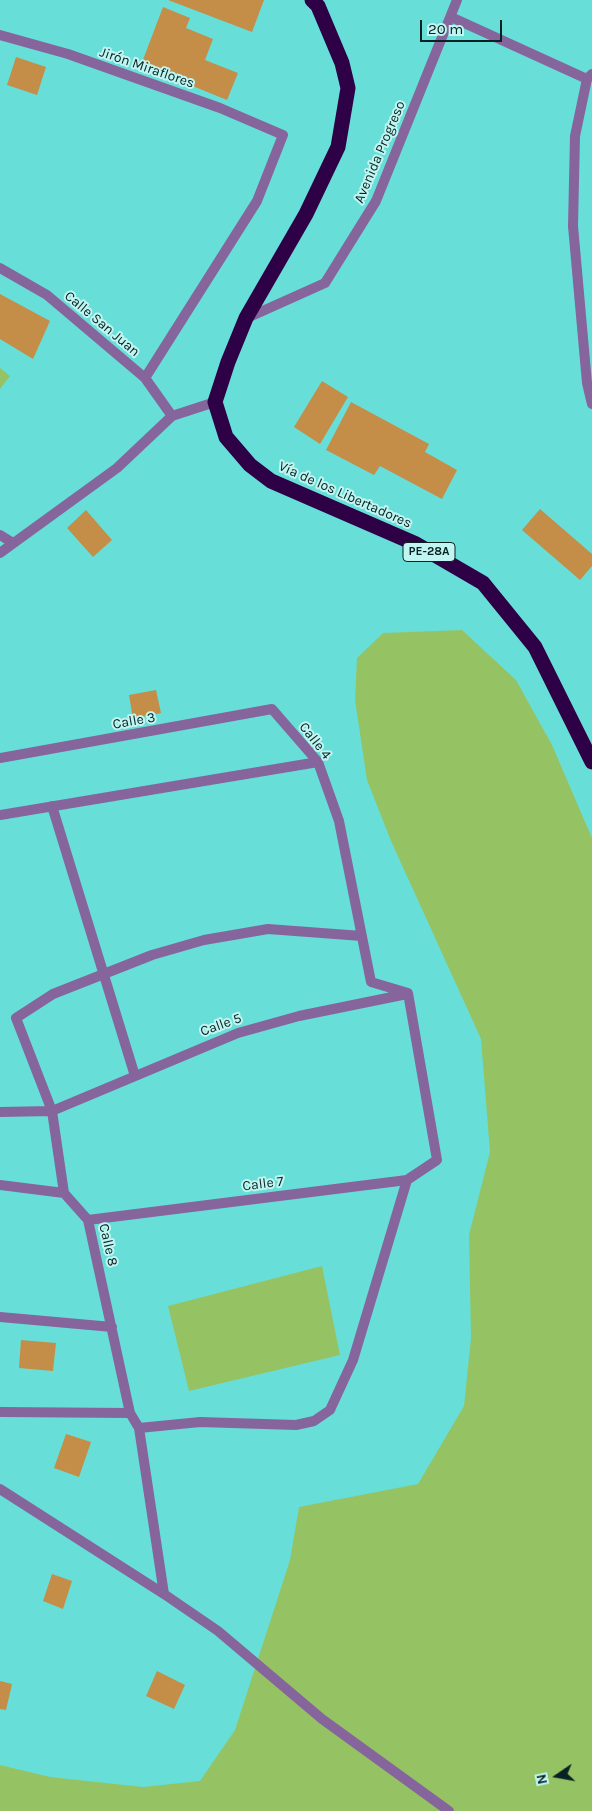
<!DOCTYPE html>
<html>
<head>
<meta charset="utf-8">
<style>
  body { margin:0 }
  #map { position:relative; width:592px; height:1811px; overflow:hidden; background:#67dfd8; font-family:Karla,sans-serif }
  canvas { display:block }
  .north { position:absolute; left:532px; top:1751px; width:50px; height:50px; -webkit-text-stroke:4px #c0f5f1; paint-order:stroke; rotate:258deg; font-size:14px; font-weight:700; line-height:20px; text-align:center; color:#072221 }
  .north::after { content:''; display:block; margin:auto; width:18px; height:22px; background:#072221; clip-path:polygon(50% 0,100% 100%,50% 72%,0 100%) }
  .scale { position:absolute; left:420px; top:20px; width:82px; height:22px; box-sizing:border-box; border:2px solid #072221; border-top:0; padding-left:6px; font-size:15px; line-height:18px; white-space:nowrap; color:#072221; -webkit-text-stroke:4px #c0f5f1; paint-order:stroke }
</style>
</head>
<body>
<div id="map">
<canvas width="592" height="1811"></canvas>
<div class="north">N</div>
<div class="scale">20 m</div>
</div>
<script>
const context = document.querySelector('canvas').getContext('2d');
context.lineJoin = 'round';
function fillPath(path, color) { context.fillStyle = color; context.fill(path, 'evenodd'); }
const poly = rows => new Path2D(rows.map(r => 'M' + r).join(''));
function stroke(path, color, width, dash) { context.strokeStyle = color; context.lineWidth = width; context.lineCap = dash ? 'butt' : 'round'; context.setLineDash(dash || []); context.stroke(path); }
function write(font, color, halo, rows, align = 'center') {
  context.font = font + ' Karla,sans-serif'; context.lineWidth = 4; context.setLineDash([]); context.textBaseline = 'middle'; context.strokeStyle = halo; context.fillStyle = color; for (const [text, x, y, turn = 0] of rows) {
    context.save(); context.translate(x, y); context.rotate((+turn || 0) * Math.PI / 180); context.textAlign = isNaN(turn) ? turn : align; if (halo) context.strokeText(text, 0, 0); context.fillText(text, 0, 0); context.restore();
  }
}
fillPath(poly([
  [0,368,10,376,0,389],
  [462,630,516,680,552,745,592,838,592,1811,0,1811,0,1765,50,1777,143,1787,200,1781,235,1730,290,1560,299,1507,418,1484,464,1406,471,1338,469,1235,490,1152,481,1039,391,841,367,780,355,700,357,658,383,633],
  [322,1266,340,1355,189,1391,168,1306]
]), '#95c364');
fillPath(poly([
  [168,0,264,0,252,32],
  [163,7,190,18,186,28,213,39,205,60,238,73,227,100,141,65],
  [16,57,46,67,37,95,7,85],
  [0,294,50,321,33,359,0,339],
  [322,381,348,397,320,444,294,427],
  [351,402,429,444,425,452,457,470,442,499,380,466,374,475,326,450],
  [540,509,592,554,592,566,580,580,522,530],
  [86,510,112,540,93,557,67,528],
  [156,690,161,713,133,719,129,695],
  [21,1340,56,1343,53,1371,19,1368],
  [66,1434,91,1442,79,1477,54,1468],
  [52,1574,72,1581,63,1609,43,1601],
  [157,1671,185,1685,174,1709,146,1696],
  [0,1681,12,1684,6,1710,0,1709]
]), '#c48d48');
stroke(poly([
  [451,17,587,79],
  [0,35,68,54,220,108,283,135,257,201,145,378],
  [592,74,587,79,575,136,573,226,587,383,592,404],
  [0,268,47,295,145,378,172,416],
  [247,318,325,283,376,201,457,0],
  [0,535,13,543],
  [0,553,117,468,172,416,215,402],
  [0,758,272,709,318,762,339,821,371,982,408,993,437,1160,407,1180,88,1220],
  [52,806,135,1076],
  [0,815,318,762],
  [362,936,268,929,204,940,152,955,53,994,16,1018,52,1111,64,1193,88,1220,130,1413,139,1428,200,1422,296,1425,314,1421,330,1410,353,1360,407,1180],
  [0,1112,52,1111,238,1033,299,1016,407,994],
  [0,1185,64,1193],
  [0,1317,112,1327],
  [0,1412,130,1413],
  [139,1428,164,1594],
  [0,1489,164,1594,218,1631,322,1719,449,1811]
]), '#86659d', 10);
stroke(poly([
  [312,0,318,6,342,63,348,88,338,147,306,214,246,318,228,362,215,402,226,437,250,465,271,481,416,544,483,583,535,647,592,762]
]), '#2e0046', 15);
for (const [x, y, w] of [
  [429,552,52]
]) { const box = new Path2D(); box.roundRect(x - w / 2, y - 9.5, w, 19, 4); context.fillStyle = '#c0f5f1'; context.fill(box); stroke(box, '#072221', 1); }
write('bold 12px', '#072221', null, [
  ["PE-28A",429,552]
]);
write('14px', '#072221', '#c0f5f1', [
  ["Jirón Miraflores",147,68,19],
  ["Avenida Progreso",380,152,-67],
  ["Calle San Juan",102,324,40],
  ["Vía de los Libertadores",345,495,24],
  ["Calle 3",134,721,-10],
  ["Calle 4",315,741,52],
  ["Calle 5",221,1025,-20],
  ["Calle 7",263,1184,-7],
  ["Calle 8",108,1245,77]
]);
</script>
</body>
</html>
